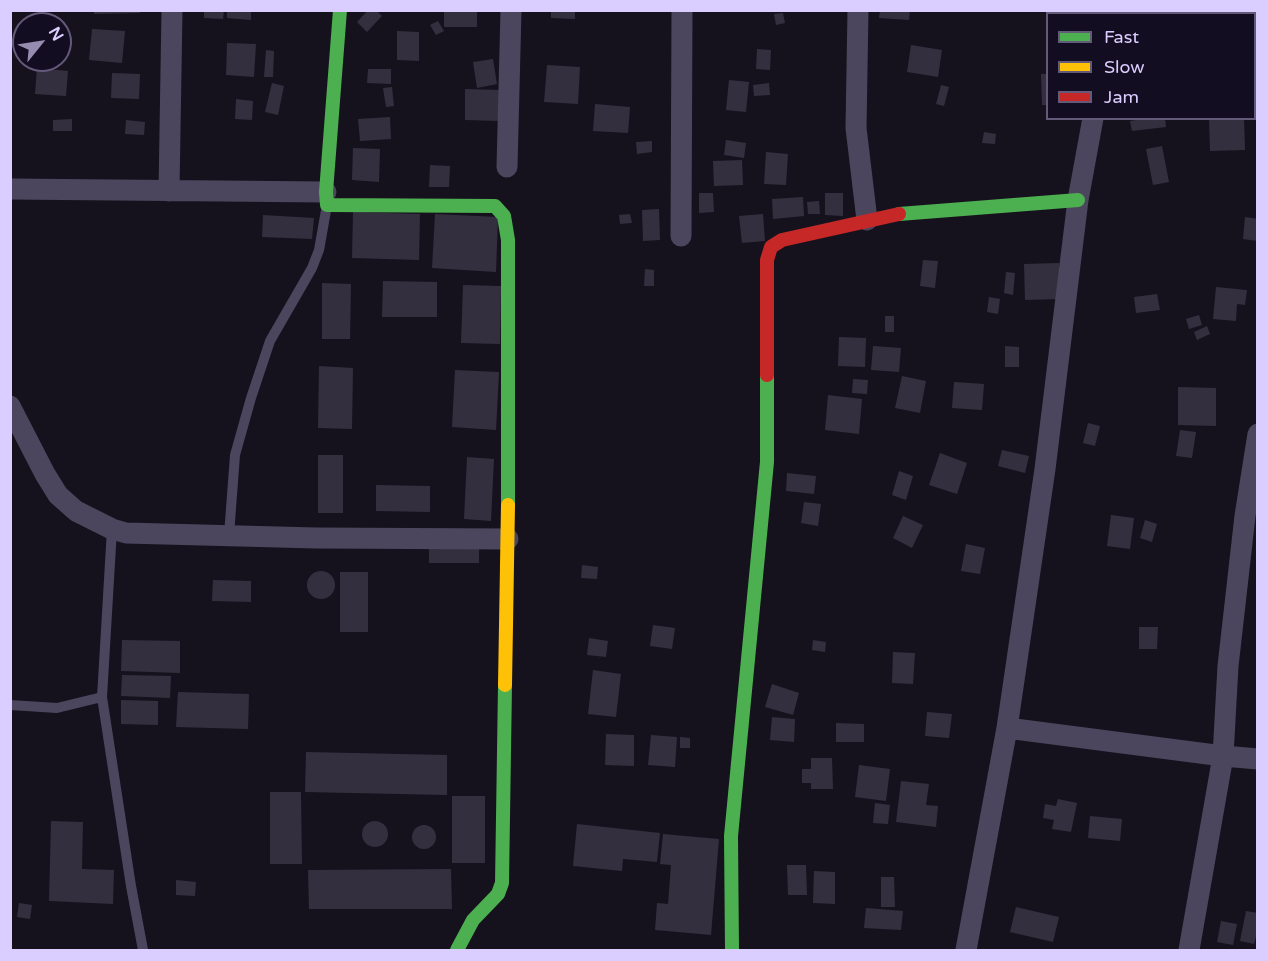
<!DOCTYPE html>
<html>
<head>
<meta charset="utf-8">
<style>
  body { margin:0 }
  #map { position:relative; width:1268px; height:961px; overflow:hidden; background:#15121d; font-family:"Varela Round",sans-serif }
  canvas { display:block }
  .frame { position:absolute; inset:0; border:12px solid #dacdff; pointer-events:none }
  .legend { position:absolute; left:1046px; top:12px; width:210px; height:108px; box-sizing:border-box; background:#130d21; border:2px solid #635a7a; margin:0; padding:8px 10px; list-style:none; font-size:18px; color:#dacdff }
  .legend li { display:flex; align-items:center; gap:12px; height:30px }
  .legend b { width:30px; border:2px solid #635a7a }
  .north { position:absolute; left:12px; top:12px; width:60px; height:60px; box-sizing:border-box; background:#130d21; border:2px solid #635a7a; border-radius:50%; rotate:60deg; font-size:16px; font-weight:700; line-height:24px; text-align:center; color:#dacdff }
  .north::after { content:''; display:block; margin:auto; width:21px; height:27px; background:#958cb0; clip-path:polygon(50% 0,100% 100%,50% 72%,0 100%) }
</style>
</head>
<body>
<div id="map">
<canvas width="1268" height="961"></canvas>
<div class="frame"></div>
<ul class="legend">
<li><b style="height:8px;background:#4caf50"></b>Fast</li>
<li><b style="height:8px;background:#ffc107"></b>Slow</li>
<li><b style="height:8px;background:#c62828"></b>Jam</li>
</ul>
<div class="north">N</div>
</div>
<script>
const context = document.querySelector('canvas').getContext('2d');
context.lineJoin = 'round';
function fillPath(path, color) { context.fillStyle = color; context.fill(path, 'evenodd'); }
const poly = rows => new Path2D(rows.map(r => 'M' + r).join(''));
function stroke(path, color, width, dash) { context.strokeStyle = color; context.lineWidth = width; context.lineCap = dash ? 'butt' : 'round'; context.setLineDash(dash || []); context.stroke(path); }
fillPath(poly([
  [94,10,139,10,140,13,94,14],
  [204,10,224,10,223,19,204,18],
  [227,10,251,10,251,20,227,18],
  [368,10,376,10,382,16,367,32,357,22],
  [444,10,477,10,477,27,444,27],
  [551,10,575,10,575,19,551,18],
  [880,10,910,10,909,20,879,18],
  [783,13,785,23,776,25,774,14],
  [438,21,444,31,436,35,430,25],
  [92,29,125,31,122,63,89,60],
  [397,31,419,32,419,61,397,60],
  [227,43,256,44,254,77,226,75],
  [911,45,942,50,938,77,907,72],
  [757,49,771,50,770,70,756,69],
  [266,50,274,51,273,77,264,77],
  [493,59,497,84,477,88,473,62],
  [547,65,580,67,578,104,544,102],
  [37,68,68,71,66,96,35,94],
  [368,69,391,69,391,84,367,83],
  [112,73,140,74,139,99,111,98],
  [1041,74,1048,74,1048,105,1042,105],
  [729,80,749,82,746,112,726,110],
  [272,83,284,86,278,115,265,112],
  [769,83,770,95,754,96,753,85],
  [941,85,949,87,944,106,936,104],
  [392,87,394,106,386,107,383,88],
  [465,89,501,90,500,121,465,120],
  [236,99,253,101,252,120,235,119],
  [595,104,630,107,628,133,593,131],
  [390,117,391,139,360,141,358,119],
  [1149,118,1165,118,1166,127,1132,131,1130,121],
  [1209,118,1244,118,1245,150,1210,151],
  [72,119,72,131,53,131,53,120],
  [126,120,145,122,144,135,125,134],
  [984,132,996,134,995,144,982,143],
  [726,140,746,143,744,158,724,155],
  [652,141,652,152,637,154,636,142],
  [1162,146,1169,182,1153,185,1146,149],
  [353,148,380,149,379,182,352,180],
  [766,152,788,154,786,185,764,184],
  [742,160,743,185,714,186,713,161],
  [430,165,450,166,449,187,429,187],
  [699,193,713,193,714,212,699,213],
  [825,193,843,193,843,216,825,215],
  [803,197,804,216,773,219,772,199],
  [819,201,820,214,808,214,807,202],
  [659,209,660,240,643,241,642,210],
  [353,212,420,214,419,260,352,258],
  [435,214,498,217,496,272,432,268],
  [630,214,632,223,620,224,619,215],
  [763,214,765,241,742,243,739,216],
  [263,215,314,218,312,239,262,237],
  [1245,217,1258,219,1258,241,1243,239],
  [923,260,938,261,935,288,920,286],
  [1059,263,1060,299,1025,300,1024,264],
  [645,269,654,270,654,286,644,286],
  [1006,272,1015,273,1013,295,1004,293],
  [383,281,437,282,437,317,382,317],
  [322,283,351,284,350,339,322,339],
  [463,285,501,286,500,344,461,343],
  [1216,287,1247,290,1245,305,1237,304,1236,321,1213,319],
  [1157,294,1160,310,1136,313,1134,297],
  [989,297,1000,299,998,314,987,312],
  [1199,315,1202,325,1189,329,1186,319],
  [885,316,894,316,894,332,885,332],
  [1207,326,1210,334,1197,340,1194,332],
  [839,337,866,338,865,367,838,366],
  [873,346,901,348,899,372,871,370],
  [1005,346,1019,347,1019,367,1005,367],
  [319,366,353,368,352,429,318,428],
  [455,370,499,372,496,430,452,427],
  [902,376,926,381,920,413,895,408],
  [853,379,868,380,867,394,852,393],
  [954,382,984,384,982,410,952,408],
  [1178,387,1216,388,1216,426,1178,425],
  [828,395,862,399,859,434,825,430],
  [1088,423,1100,426,1095,446,1083,443],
  [1180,430,1196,432,1192,458,1176,456],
  [1002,450,1029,456,1025,473,998,466],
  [940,453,967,463,957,494,929,485],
  [318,455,343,455,343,513,318,513],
  [467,457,494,459,491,521,464,519],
  [899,471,913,476,906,500,892,495],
  [787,473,816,476,814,494,786,491],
  [376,485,430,486,430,512,376,511],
  [804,502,821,504,818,526,801,523],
  [1111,515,1134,518,1130,549,1107,546],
  [903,516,923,525,912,548,893,538],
  [1145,520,1157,524,1152,542,1140,538],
  [966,544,985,548,980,574,961,571],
  [479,545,479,563,429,563,429,546],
  [582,565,598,567,597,579,581,578],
  '307 585a14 14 0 1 1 28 0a14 14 0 1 1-28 0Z',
  [340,572,368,572,368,632,340,632],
  [213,580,251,581,251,602,212,601],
  [653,625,675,628,672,649,650,646],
  [1139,627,1158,627,1157,649,1139,649],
  [589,638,608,641,606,657,587,655],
  [122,640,180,641,180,673,121,671],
  [813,640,826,642,825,652,812,650],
  [893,652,915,653,913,684,892,683],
  [593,670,621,674,616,717,588,714],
  [122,675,171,676,170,698,121,696],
  [772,684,799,693,793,715,765,707],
  [178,692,249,694,248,729,176,727],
  [121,700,158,701,158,725,121,724],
  [927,712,952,714,949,738,925,736],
  [772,717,795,719,794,742,770,740],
  [836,723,864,724,864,742,836,742],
  [606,734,634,735,634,766,605,765],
  [651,735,677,737,675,767,648,765],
  [680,737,690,738,690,748,680,748],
  [306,752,447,755,447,795,305,792],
  [811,758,832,758,833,789,811,789,811,783,802,783,802,769,811,769],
  [859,765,890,769,886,801,855,797],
  [901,781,929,784,926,805,938,806,936,827,896,822],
  [270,792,301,792,302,864,270,864],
  [452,796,485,796,485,863,452,863],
  [1058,799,1077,803,1071,832,1052,829,1054,820,1043,818,1045,804,1056,806],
  [875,803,890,805,888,824,873,823],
  [1090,816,1122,819,1120,841,1088,838],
  [51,821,83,822,82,869,114,870,113,904,49,901],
  '362 834a13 13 0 1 1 26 0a13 13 0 1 1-26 0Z',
  [577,824,660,833,657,862,623,859,622,871,573,866],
  '412 837a12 12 0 1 1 24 0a12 12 0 1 1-24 0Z',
  [663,834,719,839,711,935,655,930,657,903,668,904,671,865,660,864],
  [787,865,806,865,807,895,788,895],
  [451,869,452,909,309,909,308,870],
  [814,871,835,872,835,904,813,903],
  [881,877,894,877,895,907,881,907],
  [176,880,196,882,195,896,176,895],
  [19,903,32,905,30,919,17,917],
  [1016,907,1059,917,1053,942,1010,932],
  [866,908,903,911,901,930,864,928],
  [1246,911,1258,913,1258,929,1254,944,1240,941],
  [1221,921,1237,924,1233,945,1217,942]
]), '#342f3f');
stroke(poly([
  [112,529,102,697,131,886,143,950],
  [229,535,235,455,251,398,270,341,312,268,319,250,327,205],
  [10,705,57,708,102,697]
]), '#4b465d', 10);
stroke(poly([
  [858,10,856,128,867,220],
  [1112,14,1113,10],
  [507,167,511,10],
  [10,189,326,192],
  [169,191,172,10],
  [681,236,682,10],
  [10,406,45,474,58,495,76,511,112,529,126,533,316,538,508,539],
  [1007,728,1223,756,1258,759],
  [966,950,1007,728,1045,469,1078,200,1093,118],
  [1189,950,1223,756,1228,666,1245,516,1258,434]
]), '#4b465d', 21);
stroke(poly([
  [340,10,326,192,327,205,495,206,504,216,508,240,508,505],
  [899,214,1078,200],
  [457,950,473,920,498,894,502,883,505,685],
  [732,950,731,836,767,462,767,375]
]), '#4caf50', 14);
stroke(poly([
  [505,685,508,505]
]), '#ffc107', 14);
stroke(poly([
  [767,375,767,260,771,247,782,240,899,214]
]), '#c62828', 14);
</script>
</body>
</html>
